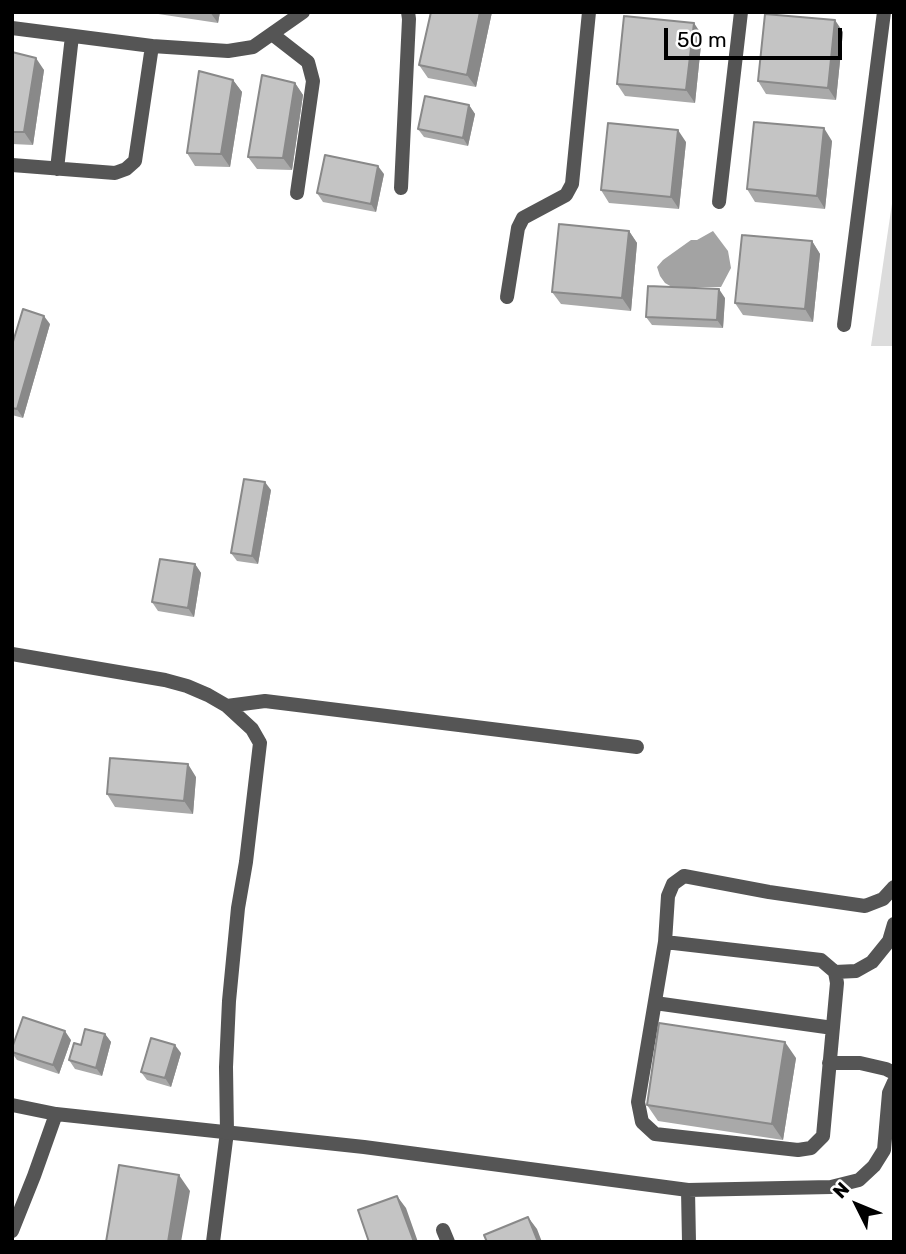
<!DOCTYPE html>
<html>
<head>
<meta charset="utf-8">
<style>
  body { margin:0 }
  #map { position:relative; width:906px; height:1254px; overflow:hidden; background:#fff; font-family:Rubik,sans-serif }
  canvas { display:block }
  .frame { position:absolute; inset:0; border:14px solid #000; pointer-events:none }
  .north { position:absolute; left:822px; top:1170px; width:70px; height:70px; -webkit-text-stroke:5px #fff; paint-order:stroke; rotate:313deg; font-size:19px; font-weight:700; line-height:28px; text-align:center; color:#000 }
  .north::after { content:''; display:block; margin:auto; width:24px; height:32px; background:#000; clip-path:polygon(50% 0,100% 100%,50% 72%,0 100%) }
  .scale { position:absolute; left:664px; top:28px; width:178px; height:32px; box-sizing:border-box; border:4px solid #000; border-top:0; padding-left:9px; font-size:21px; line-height:24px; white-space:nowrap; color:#000; -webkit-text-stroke:5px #fff; paint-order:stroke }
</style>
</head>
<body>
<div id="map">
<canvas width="906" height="1254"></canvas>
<div class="frame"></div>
<div class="north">N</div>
<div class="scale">50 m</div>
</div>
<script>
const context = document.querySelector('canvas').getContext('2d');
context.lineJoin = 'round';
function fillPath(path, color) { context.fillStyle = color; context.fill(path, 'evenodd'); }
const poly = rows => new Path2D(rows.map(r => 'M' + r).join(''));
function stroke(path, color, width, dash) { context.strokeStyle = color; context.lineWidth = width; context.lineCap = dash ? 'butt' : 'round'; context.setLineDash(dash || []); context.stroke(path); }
fillPath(poly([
  [894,190,894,346,871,346]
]), '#dcdcdc');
fillPath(poly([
  [713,231,728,251,731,268,721,287,672,287,665,283,660,276,657,267,663,260,691,240,697,240]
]), '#a3a3a3');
stroke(poly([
  [719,202,741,12],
  [507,297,518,228,523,218,566,195,572,184,589,12],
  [844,325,884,12],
  [665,942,821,960,835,972,837,983,823,1136,811,1148,798,1150,655,1134,642,1122,638,1102,665,942,668,896,673,884,684,876,769,892,865,906,883,899,894,887],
  [835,972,856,971,872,962,889,941,894,924],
  [655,1003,833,1028],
  [829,1063,860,1063,886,1069,894,1073],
  [213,1242,227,1132]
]), '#555', 14);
stroke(poly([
  [12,28,152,46,228,51,253,47,303,12],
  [272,34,308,62,313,81,297,193],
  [12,165,115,173,126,169,135,161,152,46],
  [57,169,72,36],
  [401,188,409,19,408,12],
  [12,654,165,680,187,686,208,695,227,706,252,729,260,743,246,862,238,908,229,1001,226,1067,227,1132],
  [227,706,265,701,637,747],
  [12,1105,56,1114,364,1147,688,1190,831,1187,859,1180,874,1166,884,1150,889,1093,894,1082],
  [688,1190,689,1242],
  [443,1230,448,1242],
  [12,1231,34,1176,56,1114]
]), '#555', 14);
fillPath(poly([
  [145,12,220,12,218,23],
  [431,12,492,12,476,87,428,78,419,65],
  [843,32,836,100,766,94,758,81],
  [702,35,695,103,625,96,617,84],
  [12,52,44,70,33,145,12,144],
  [233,80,242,92,230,167,195,166,187,153],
  [295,83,303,95,292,170,257,169,248,157],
  [469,105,475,114,468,146,424,137,418,129],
  [832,141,825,209,755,202,747,189],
  [686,142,679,209,609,203,601,190],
  [384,174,376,212,323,202,317,193],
  [629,231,637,243,631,311,561,304,552,292],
  [812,241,820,254,813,322,743,315,735,303],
  [725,298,723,328,652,325,646,317],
  [50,324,23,418,12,415,12,345],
  [271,490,258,564,237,561,231,553],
  [195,564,201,573,194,617,158,611,152,602],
  [196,777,193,814,115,807,107,794],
  [105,1034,111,1042,102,1076,75,1069,69,1060],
  [71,1040,59,1074,17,1060,12,1053,12,1048],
  [181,1053,171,1087,147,1080,141,1072],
  [796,1058,783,1140,658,1121,647,1105]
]), '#a9a9a9');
fillPath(poly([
  [210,12,220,12,218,23],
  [480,12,492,12,476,87,467,75],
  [835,20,843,32,836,100,828,88],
  [694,23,702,35,695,103,686,90],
  [36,58,44,70,33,145,24,132],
  [233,80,242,92,230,167,221,154],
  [295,83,303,95,292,170,283,158],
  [469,105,475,114,468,146,463,138],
  [824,128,832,141,825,209,817,196],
  [678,130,686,142,679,209,671,197],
  [378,166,384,174,376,212,371,204],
  [629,231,637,243,631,311,622,298],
  [812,241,820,254,813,322,805,309],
  [719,289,725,298,723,328,717,320],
  [44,316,50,324,23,418,17,409],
  [265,482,271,490,258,564,252,556],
  [195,564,201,573,194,617,188,608],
  [188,764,196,777,193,814,184,801],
  [65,1031,71,1040,59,1074,53,1065],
  [105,1034,111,1042,102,1076,96,1068],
  [785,1042,796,1058,783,1140,772,1124],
  [175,1045,181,1053,171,1087,165,1078],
  [179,1175,190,1191,181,1242,168,1242],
  [397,1196,406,1208,418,1242,414,1242],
  [528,1217,537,1229,542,1242,538,1242]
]), '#898989');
const building = poly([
  [431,12,480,12,467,75,419,65,431,12],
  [765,14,835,20,828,88,758,81,765,14],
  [624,16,694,23,686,90,617,84,624,16],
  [12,52,36,58,24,132,12,132,12,52],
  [199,71,233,80,221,154,187,153,199,71],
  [262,75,295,83,283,158,248,157,262,75],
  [425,96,469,105,463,138,418,129,425,96],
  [754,122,824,128,817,196,747,189,754,122],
  [608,123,678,130,671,197,601,190,608,123],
  [325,155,378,166,371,204,317,193,325,155],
  [559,224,629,231,622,298,552,292,559,224],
  [742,235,812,241,805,309,735,303,742,235],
  [648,286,719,289,717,320,646,317,648,286],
  [23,309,44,316,17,409,12,408,12,345,23,309],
  [244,479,265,482,252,556,231,553,244,479],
  [160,559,195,564,188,608,152,602,160,559],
  [110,758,188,764,184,801,107,794,110,758],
  [23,1017,65,1031,53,1065,12,1052,12,1048,23,1017],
  [659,1023,785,1042,772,1124,647,1105,659,1023],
  [85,1029,105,1034,96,1068,69,1060,74,1043,81,1045,85,1029],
  [151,1038,175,1045,165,1078,141,1072,151,1038],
  [119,1165,179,1175,168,1242,106,1242,119,1165],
  [397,1196,414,1242,369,1242,358,1210,397,1196],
  [528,1217,538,1242,487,1242,484,1235,528,1217]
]);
fillPath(building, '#c4c4c4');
stroke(building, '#898989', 2);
</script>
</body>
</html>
